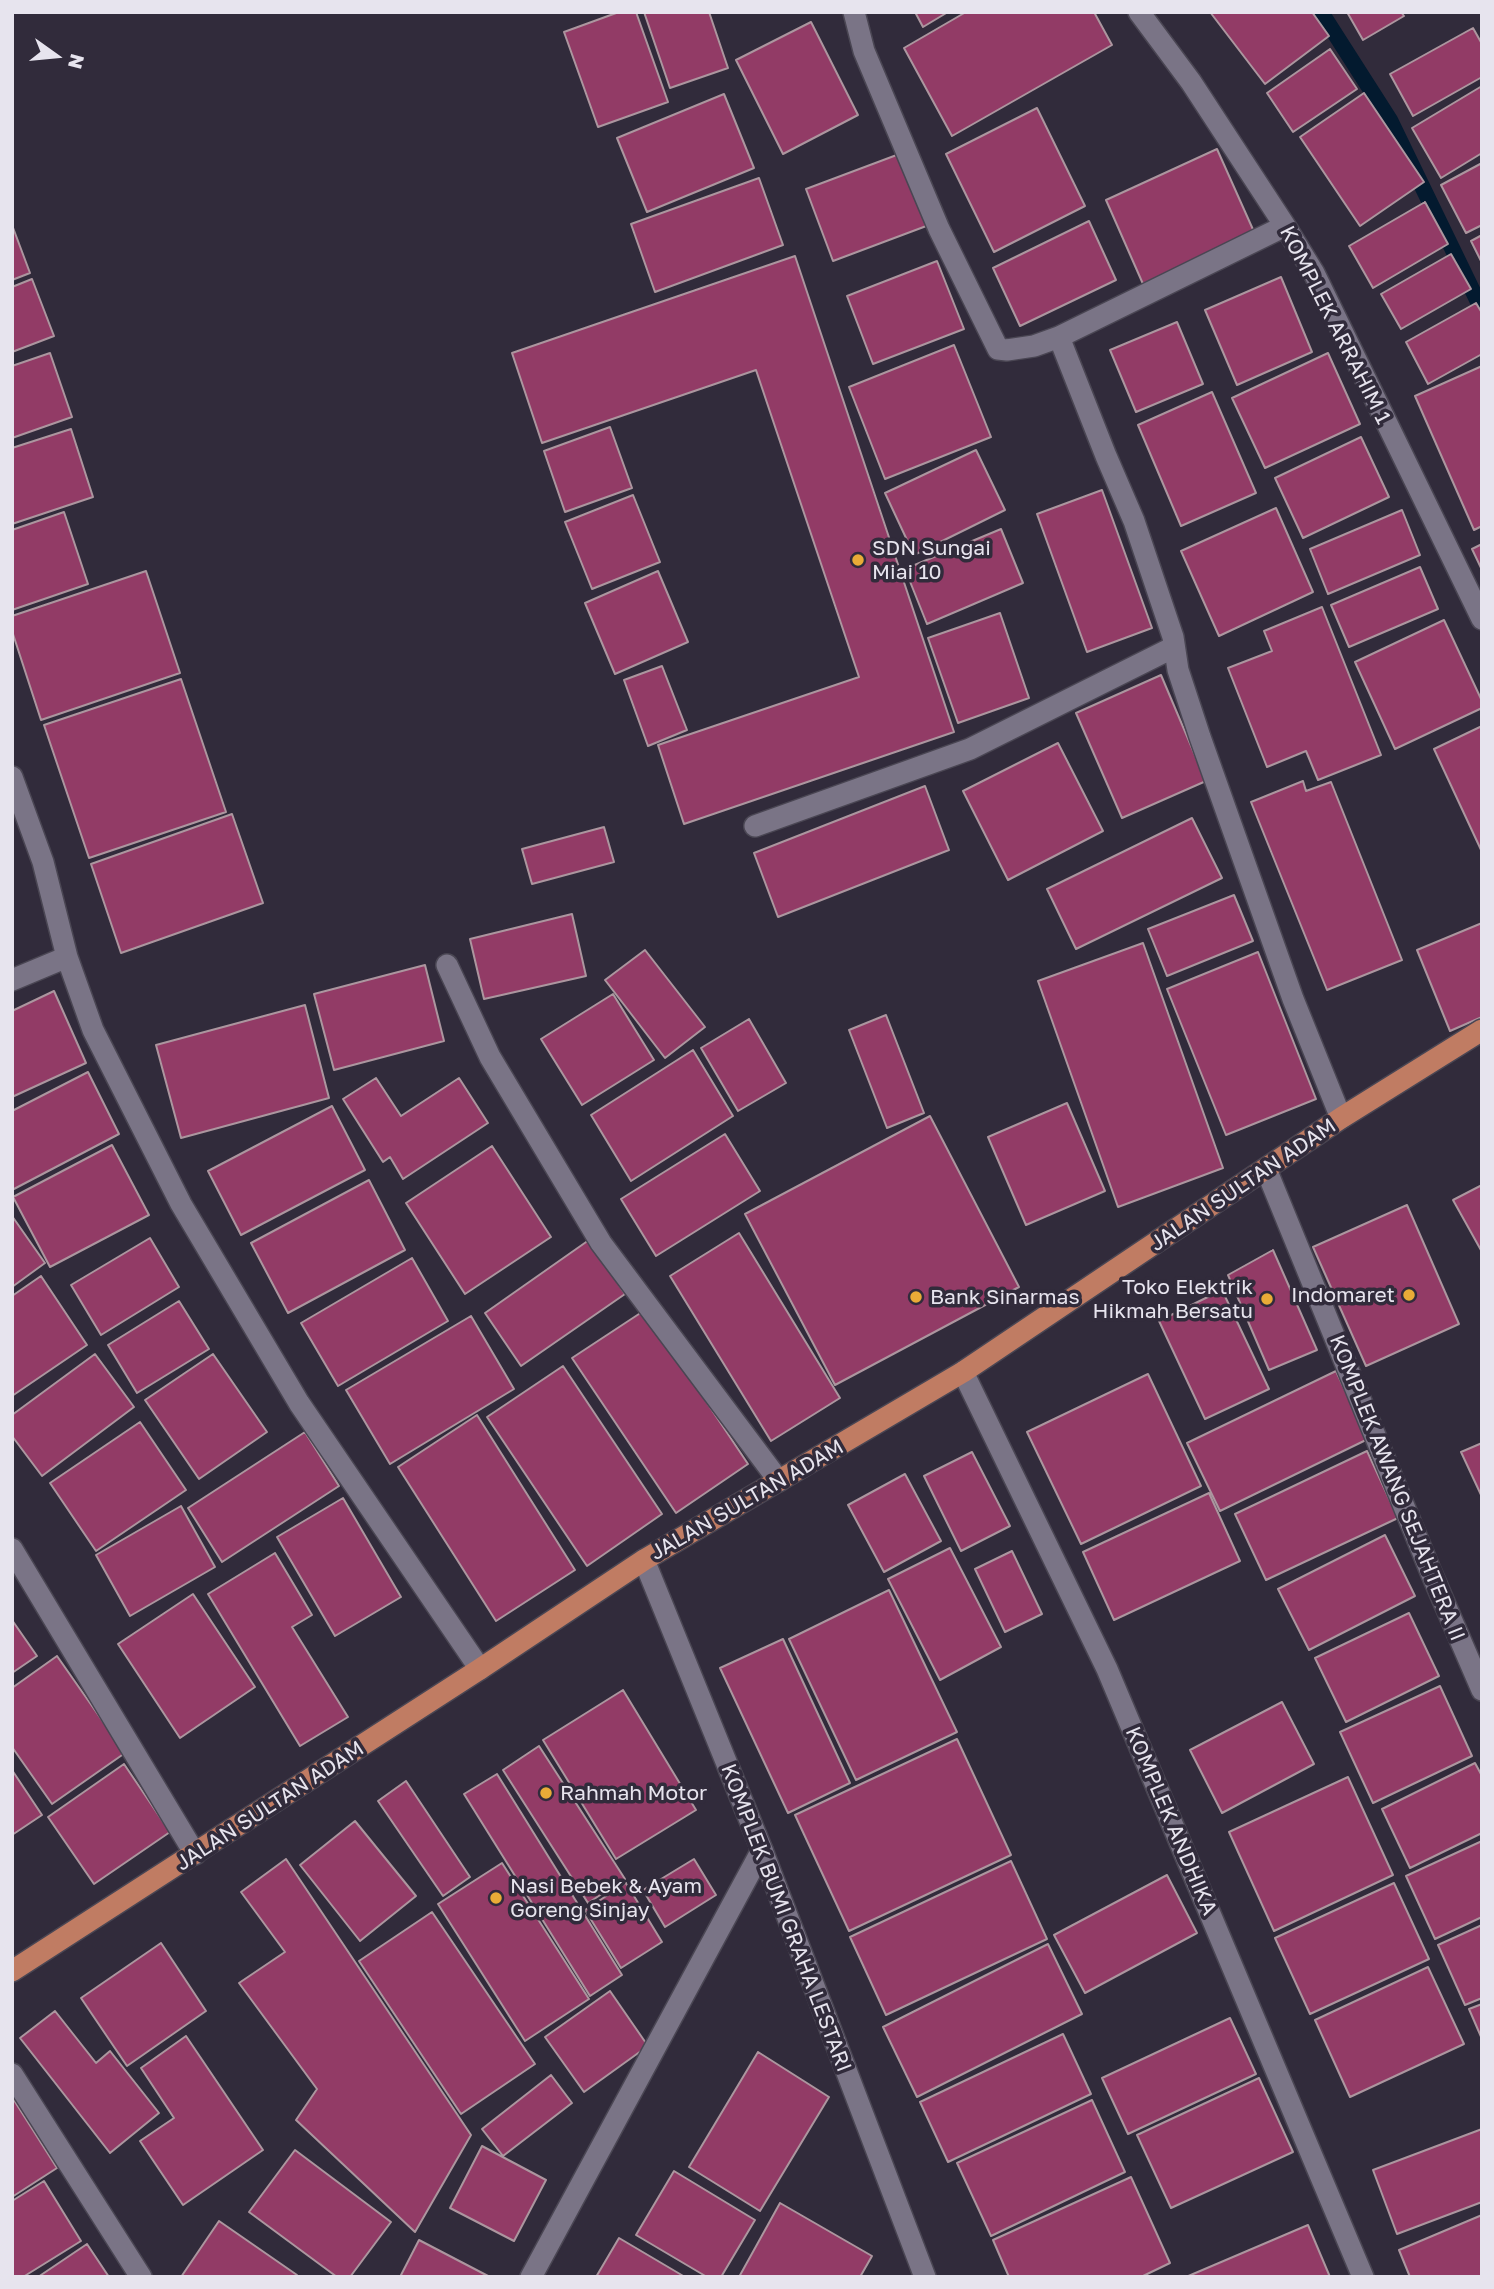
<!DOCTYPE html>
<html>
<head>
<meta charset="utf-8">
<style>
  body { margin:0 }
  #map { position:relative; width:1494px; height:2289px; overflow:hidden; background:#312b3b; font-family:"Golos Text",sans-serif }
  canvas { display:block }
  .frame { position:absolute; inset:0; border:14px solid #e7e4ee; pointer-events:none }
  .north { position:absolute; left:21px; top:21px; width:70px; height:70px; -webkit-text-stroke:5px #312b3b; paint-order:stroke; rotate:105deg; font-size:19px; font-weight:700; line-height:28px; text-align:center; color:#e7e4ee }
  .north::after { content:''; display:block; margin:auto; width:24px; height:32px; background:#e7e4ee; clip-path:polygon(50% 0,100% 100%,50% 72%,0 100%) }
</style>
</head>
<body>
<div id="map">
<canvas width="1494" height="2289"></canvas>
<div class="frame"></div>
<div class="north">N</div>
</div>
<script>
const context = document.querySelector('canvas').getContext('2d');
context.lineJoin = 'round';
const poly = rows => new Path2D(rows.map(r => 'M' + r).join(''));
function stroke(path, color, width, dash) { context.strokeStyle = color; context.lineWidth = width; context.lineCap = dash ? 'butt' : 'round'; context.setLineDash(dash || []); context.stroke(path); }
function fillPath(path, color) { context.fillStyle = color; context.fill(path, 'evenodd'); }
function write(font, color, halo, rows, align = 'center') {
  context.font = font + ' "Golos Text",sans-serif'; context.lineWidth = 7; context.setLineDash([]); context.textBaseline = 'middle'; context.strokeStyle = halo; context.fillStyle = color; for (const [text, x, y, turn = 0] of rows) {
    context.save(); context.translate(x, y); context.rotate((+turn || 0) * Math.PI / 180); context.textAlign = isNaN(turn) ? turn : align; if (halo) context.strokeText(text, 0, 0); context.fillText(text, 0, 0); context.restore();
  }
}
stroke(poly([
  [1321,12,1390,120,1482,310]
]), '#031a2f', 16);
const building = poly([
  [619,12,636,12,668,102,598,127,564,32,619,12],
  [644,12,709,12,728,68,670,88,644,12],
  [915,12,948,12,923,27,915,12],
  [966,12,1094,12,1112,45,952,136,904,48,966,12],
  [1210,12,1312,12,1329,36,1265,84,1210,12],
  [1347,12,1401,12,1404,16,1363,40,1347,12],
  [811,22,858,115,783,154,736,60,811,22],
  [1473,28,1482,44,1482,77,1413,116,1390,74,1473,28],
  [1330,49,1357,89,1293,132,1267,93,1330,49],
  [1482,86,1482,153,1441,178,1412,128,1482,86],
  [1364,93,1424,182,1360,226,1300,137,1364,93],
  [724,94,754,168,647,212,617,138,724,94],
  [1037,108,1085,206,994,252,946,154,1037,108],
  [1217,149,1255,234,1143,284,1106,200,1217,149],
  [902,153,929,225,833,261,806,189,902,153],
  [1482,163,1482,225,1466,233,1441,185,1482,163],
  [759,178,783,245,655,292,631,224,759,178],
  [1425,202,1448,244,1373,288,1349,246,1425,202],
  [1089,221,1116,280,1020,326,993,268,1089,221],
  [12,225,30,273,12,280,12,225],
  [1482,235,1482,263,1471,241,1482,235],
  [1451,254,1471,289,1401,329,1381,294,1451,254],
  [795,256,954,732,684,824,658,745,859,677,756,370,542,443,512,353,795,256],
  [937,261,964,329,873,364,847,296,937,261],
  [1281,277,1312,352,1237,385,1205,310,1281,277],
  [32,279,54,336,12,352,12,287,32,279],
  [1476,303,1482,313,1482,354,1428,384,1406,342,1476,303],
  [1177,322,1203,384,1136,412,1110,350,1177,322],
  [954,345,991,437,885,479,849,387,954,345],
  [50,353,72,417,12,438,12,366,50,353],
  [1328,353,1360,424,1265,468,1232,398,1328,353],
  [1482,366,1482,526,1474,530,1415,396,1482,366],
  [1212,392,1256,493,1181,526,1138,425,1212,392],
  [610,427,632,488,565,512,544,451,610,427],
  [71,429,93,497,12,524,12,448,71,429],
  [1361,437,1389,497,1303,538,1275,478,1361,437],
  [976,450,1005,510,914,555,885,493,976,450],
  [1102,490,1152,628,1087,652,1037,514,1102,490],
  [633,495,660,562,592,589,565,522,633,495],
  [1276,508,1313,592,1219,636,1181,551,1276,508],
  [1402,510,1420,555,1328,594,1310,549,1402,510],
  [64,512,88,584,12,610,12,530,64,512],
  [1001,529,1023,583,927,624,905,569,1001,529],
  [1482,544,1482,570,1472,549,1482,544],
  [1420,567,1438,609,1349,647,1331,605,1420,567],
  [146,571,180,673,41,720,12,631,12,616,146,571],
  [658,571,688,642,615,674,585,603,658,571],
  [1322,607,1381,755,1318,780,1306,751,1267,767,1228,668,1272,651,1264,631,1322,607],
  [1000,613,1029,698,958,723,928,638,1000,613],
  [1444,620,1482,701,1482,708,1395,749,1355,662,1444,620],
  [662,666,687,730,648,746,624,680,662,666],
  [1161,675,1206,781,1122,818,1076,713,1161,675],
  [181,679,226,812,89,858,44,725,181,679],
  [1482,726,1482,852,1434,749,1482,726],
  [1058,743,1103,831,1008,880,963,791,1058,743],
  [1303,781,1306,791,1331,782,1402,960,1327,990,1251,802,1303,781],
  [925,786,949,850,778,917,754,853,925,786],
  [232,814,263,903,121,953,91,864,232,814],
  [1192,818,1222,878,1076,949,1047,889,1192,818],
  [604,827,614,862,532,884,522,849,604,827],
  [1234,895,1253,941,1167,976,1148,929,1234,895],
  [572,914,586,976,484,999,470,939,572,914],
  [1482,923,1482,1017,1450,1031,1417,950,1482,923],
  [1143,943,1223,1168,1118,1207,1038,981,1143,943],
  [645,950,705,1027,665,1058,605,980,645,950],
  [1258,952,1316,1099,1226,1135,1167,989,1258,952],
  [425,965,444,1041,334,1070,314,994,425,965],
  [54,991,86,1063,12,1097,12,1011,54,991],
  [613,994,654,1060,582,1105,541,1039,613,994],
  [305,1005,329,1098,181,1138,156,1045,305,1005],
  [886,1015,924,1113,887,1128,849,1030,886,1015],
  [749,1019,786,1083,738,1111,701,1048,749,1019],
  [693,1050,733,1116,631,1181,591,1115,693,1050],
  [88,1072,119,1134,12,1190,12,1111,88,1072],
  [376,1078,401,1116,459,1078,488,1123,403,1179,390,1157,383,1162,343,1099,376,1078],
  [1067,1103,1105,1191,1026,1225,988,1137,1067,1103],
  [332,1106,365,1170,241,1235,208,1171,332,1106],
  [930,1116,1019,1287,835,1385,745,1214,930,1116],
  [725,1134,760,1191,656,1256,621,1199,725,1134],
  [112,1145,149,1215,50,1267,13,1197,112,1145],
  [492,1146,551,1237,465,1294,406,1203,492,1146],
  [369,1180,405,1250,288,1313,251,1243,369,1180],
  [1482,1185,1482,1252,1453,1200,1482,1185],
  [1407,1205,1459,1324,1366,1366,1313,1247,1407,1205],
  [12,1216,45,1263,12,1287,12,1216],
  [739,1233,840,1398,771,1441,670,1276,739,1233],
  [150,1238,179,1287,101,1335,71,1285,150,1238],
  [589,1240,625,1294,521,1366,485,1313,589,1240],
  [1273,1250,1317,1350,1269,1370,1228,1275,1273,1250],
  [412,1258,448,1321,338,1386,301,1323,412,1258],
  [41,1276,87,1345,12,1396,12,1296,41,1276],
  [1222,1290,1269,1389,1205,1419,1159,1321,1222,1290],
  [179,1301,209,1349,137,1393,108,1345,179,1301],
  [645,1310,748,1464,676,1513,572,1358,645,1310],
  [471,1316,514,1389,390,1464,346,1390,471,1316],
  [95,1354,134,1407,42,1476,12,1436,12,1415,95,1354],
  [213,1354,267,1432,199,1479,145,1400,213,1354],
  [563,1366,662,1514,587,1566,487,1417,563,1366],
  [1336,1371,1368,1439,1220,1511,1187,1443,1336,1371],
  [1148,1374,1201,1486,1081,1544,1027,1432,1148,1374],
  [477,1415,575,1570,496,1621,398,1467,477,1415],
  [140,1422,186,1490,96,1551,50,1483,140,1422],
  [305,1432,339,1486,222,1562,188,1508,305,1432],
  [1482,1443,1482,1497,1461,1452,1482,1443],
  [1367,1451,1398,1518,1266,1580,1235,1514,1367,1451],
  [972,1452,1010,1526,961,1551,924,1476,972,1452],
  [905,1474,941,1541,884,1572,848,1505,905,1474],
  [1209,1493,1240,1561,1114,1620,1083,1552,1209,1493],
  [343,1498,401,1597,335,1636,277,1537,343,1498],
  [181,1506,215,1567,130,1616,96,1555,181,1506],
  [1385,1535,1415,1596,1309,1650,1278,1589,1385,1535],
  [950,1548,1001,1647,940,1680,888,1579,950,1548],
  [1012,1551,1042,1614,1005,1632,975,1569,1012,1551],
  [275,1553,312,1615,292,1627,348,1717,300,1746,208,1594,275,1553],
  [889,1590,957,1732,856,1780,789,1639,889,1590],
  [193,1594,255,1687,180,1738,118,1644,193,1594],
  [1409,1613,1439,1676,1346,1722,1315,1658,1409,1613],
  [12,1620,37,1656,12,1673,12,1620],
  [783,1639,850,1783,788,1813,720,1668,783,1639],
  [57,1656,125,1753,52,1804,12,1747,12,1688,57,1656],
  [1440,1686,1472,1756,1373,1803,1340,1732,1440,1686],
  [623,1690,696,1810,616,1859,543,1740,623,1690],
  [1282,1702,1314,1764,1222,1813,1190,1750,1282,1702],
  [957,1739,1011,1855,849,1931,795,1815,957,1739],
  [539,1746,625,1879,588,1903,503,1770,539,1746],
  [1475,1763,1482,1776,1482,1833,1410,1868,1382,1809,1475,1763],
  [124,1764,170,1832,94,1884,48,1817,124,1764],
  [12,1770,42,1815,12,1835,12,1770],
  [497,1774,622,1975,590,1996,464,1794,497,1774],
  [1348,1777,1393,1875,1274,1931,1229,1832,1348,1777],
  [406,1781,470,1877,443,1896,378,1801,406,1781],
  [355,1821,416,1896,360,1941,300,1865,355,1821],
  [1482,1841,1482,1917,1435,1939,1406,1876,1482,1841],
  [286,1859,471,2135,415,2232,296,2120,317,2089,239,1983,285,1952,241,1892,286,1859],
  [694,1859,716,1895,665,1927,643,1890,694,1859],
  [1011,1861,1047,1939,886,2015,850,1937,1011,1861],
  [502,1863,589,1999,525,2041,438,1904,502,1863],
  [1167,1875,1197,1933,1085,1993,1054,1935,1167,1875],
  [626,1883,662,1942,621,1968,585,1910,626,1883],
  [1394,1883,1429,1959,1310,2014,1275,1938,1394,1883],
  [432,1912,535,2064,461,2114,359,1961,432,1912],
  [1482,1925,1482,1998,1465,2005,1438,1945,1482,1925],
  [161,1943,206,2011,127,2066,81,1998,161,1943],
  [1048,1944,1082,2014,917,2097,883,2027,1048,1944],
  [1428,1967,1464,2044,1350,2097,1315,2020,1428,1967],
  [610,1991,648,2046,584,2092,545,2037,610,1991],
  [1482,2004,1482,2039,1469,2009,1482,2004],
  [55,2011,96,2063,110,2051,159,2113,110,2153,20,2038,55,2011],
  [1230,2018,1256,2074,1128,2134,1102,2078,1230,2018],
  [1063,2034,1091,2094,948,2162,920,2102,1063,2034],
  [186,2036,263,2150,183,2205,140,2141,174,2118,141,2068,186,2036],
  [758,2052,829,2097,760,2211,689,2167,758,2052],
  [551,2075,572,2103,503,2156,482,2129,551,2075],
  [1259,2078,1293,2152,1171,2208,1137,2135,1259,2078],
  [12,2097,57,2168,12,2197,12,2097],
  [1092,2100,1125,2172,991,2236,957,2163,1092,2100],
  [1482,2129,1482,2202,1397,2234,1373,2170,1482,2129],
  [482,2146,546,2180,514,2241,450,2208,482,2146],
  [295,2150,391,2222,350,2277,337,2277,249,2212,295,2150],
  [674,2171,755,2220,721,2277,707,2277,636,2235,674,2171],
  [1131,2177,1170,2263,1141,2277,1009,2277,993,2240,1131,2177],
  [44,2181,81,2241,23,2277,12,2277,12,2201,44,2181],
  [780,2203,872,2256,860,2277,739,2277,780,2203],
  [1482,2215,1482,2277,1410,2277,1399,2250,1482,2215],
  [219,2221,297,2275,295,2277,181,2277,219,2221],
  [1308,2225,1330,2277,1186,2277,1308,2225],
  [619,2238,685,2277,596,2277,619,2238],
  [419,2240,490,2277,400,2277,419,2240],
  [87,2244,109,2277,38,2277,87,2244]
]);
fillPath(building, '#923b66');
stroke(building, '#ac969f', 2);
const street = poly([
  [854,12,864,51,939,229,998,349,1007,350,1034,346,1059,337,1285,226],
  [1139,12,1191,82,1285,226,1314,273,1482,619],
  [1059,337,1106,456,1134,521,1173,637,1178,670,1200,737,1293,999,1341,1118],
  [12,777,43,862,67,957,93,1030,181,1204,299,1403,480,1669],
  [755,826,970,749,1174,647],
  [447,965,490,1057,601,1243,779,1481],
  [12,980,67,957],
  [1266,1169,1430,1570,1482,1690],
  [963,1372,1107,1669,1363,2277],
  [12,1549,195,1854],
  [12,2074,141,2277],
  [531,2277,762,1850]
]);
const secondary = poly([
  [644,1560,762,1850,925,2277]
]);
const primary = poly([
  [12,1971,480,1669,644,1560,963,1372,1341,1118,1482,1030]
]);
stroke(street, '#4a4653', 24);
stroke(secondary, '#4a4653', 24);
stroke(primary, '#4a4653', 24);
stroke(street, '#7a7486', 21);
stroke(secondary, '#7a7486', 21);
stroke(primary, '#c07c63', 21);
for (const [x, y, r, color] of [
  [858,560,7,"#e9ab37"],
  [1409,1295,7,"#e9ab37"],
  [916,1297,7,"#e9ab37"],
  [1267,1299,7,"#e9ab37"],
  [546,1793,7,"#e9ab37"],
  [496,1898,7,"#e9ab37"]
]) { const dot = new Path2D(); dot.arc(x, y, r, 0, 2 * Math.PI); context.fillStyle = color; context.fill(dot); stroke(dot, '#312b3b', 2.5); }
write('21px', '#e7e4ee', '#312b3b', [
  ["KOMPLEK ARRAHIM 1",1335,325,63],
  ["JALAN SULTAN ADAM",1243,1185,-34],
  ["KOMPLEK AWANG SEJAHTERA II",1397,1488,68],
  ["JALAN SULTAN ADAM",747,1500,-30],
  ["JALAN SULTAN ADAM",270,1806,-33],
  ["KOMPLEK ANDHIKA",1171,1821,67],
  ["KOMPLEK BUMI GRAHA LESTARI",786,1918,69]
]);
write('21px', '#e7e4ee', '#312b3b', [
  ["SDN Sungai",872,548],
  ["Miai 10",872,572],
  ["Toko Elektrik",1253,1287,"right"],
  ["Hikmah Bersatu",1253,1311,"right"],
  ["Indomaret",1395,1295,"right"],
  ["Bank Sinarmas",930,1297],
  ["Rahmah Motor",560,1793],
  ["Nasi Bebek & Ayam",510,1886],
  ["Goreng Sinjay",510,1910]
], 'left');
</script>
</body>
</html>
